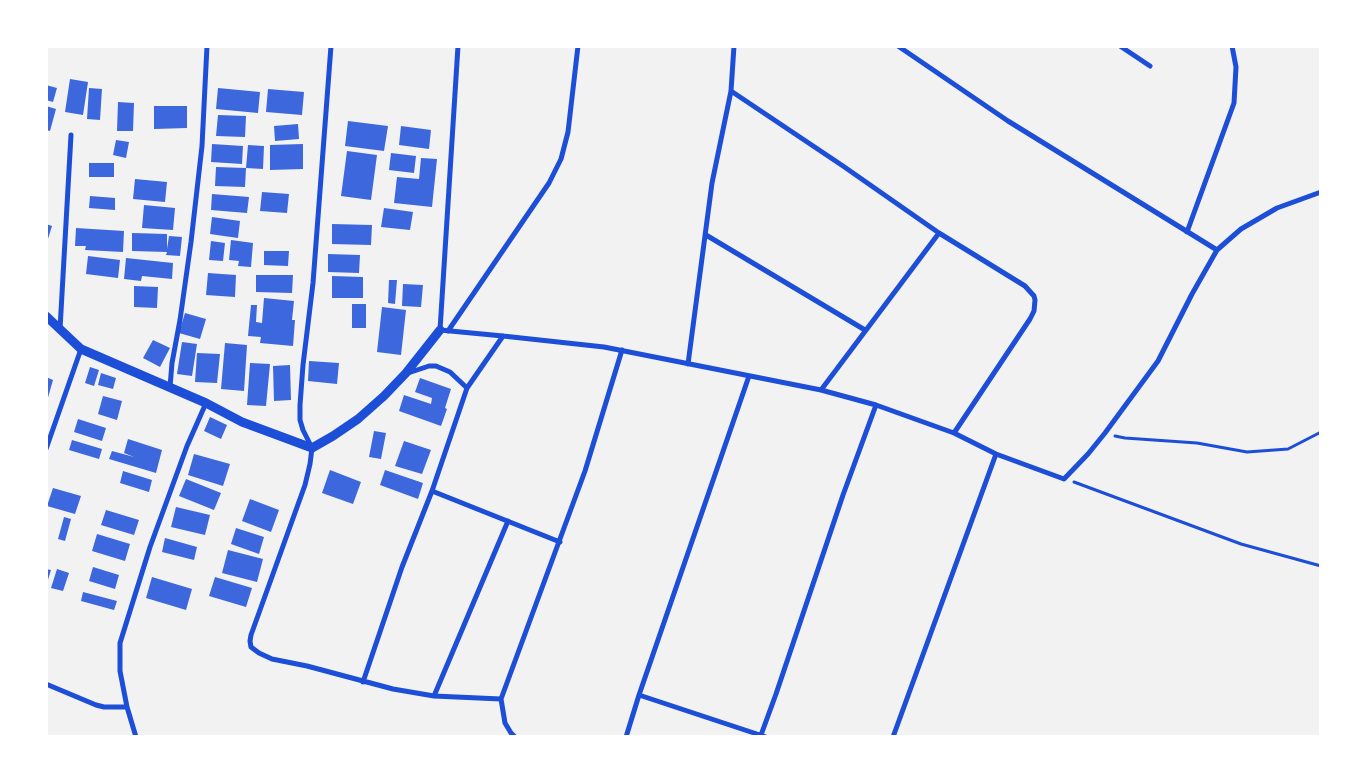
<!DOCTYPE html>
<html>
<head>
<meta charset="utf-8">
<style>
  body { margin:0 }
  #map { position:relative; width:1367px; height:783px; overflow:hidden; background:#f2f2f2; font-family:"Times New Roman",serif }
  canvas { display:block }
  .frame { position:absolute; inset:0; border:48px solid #fff; pointer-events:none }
</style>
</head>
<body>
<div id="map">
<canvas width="1367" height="783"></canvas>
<div class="frame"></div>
</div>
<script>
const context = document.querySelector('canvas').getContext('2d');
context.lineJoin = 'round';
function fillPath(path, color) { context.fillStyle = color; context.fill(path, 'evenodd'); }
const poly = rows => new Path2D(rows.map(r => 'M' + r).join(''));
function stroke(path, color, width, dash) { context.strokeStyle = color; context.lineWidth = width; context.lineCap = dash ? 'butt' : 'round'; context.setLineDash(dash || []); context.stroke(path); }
fillPath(poly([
  [70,79,88,82,83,115,65,112],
  [46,85,57,88,53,102,46,100],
  [89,88,102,89,100,120,87,119],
  [218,88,260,92,258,113,216,109],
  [268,89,304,92,302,115,266,112],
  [118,102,134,103,133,131,117,131],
  [46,106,56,109,50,131,46,130],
  [154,106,187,106,187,128,154,129],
  [218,115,246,116,245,137,216,136],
  [348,121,388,126,384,151,345,146],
  [298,124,299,139,275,141,274,126],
  [401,126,431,130,429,149,399,145],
  [116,140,129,142,126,158,113,155],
  [212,144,243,146,242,164,211,162],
  [303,144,303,169,270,170,270,145],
  [248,145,264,146,263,169,246,168],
  [347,151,377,155,371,200,341,196],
  [391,153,416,156,414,173,389,170],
  [421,158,437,159,432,207,394,203,397,177,419,179],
  [89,163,114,163,114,177,89,177],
  [216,167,246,168,245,187,215,186],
  [135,179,167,182,165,202,133,199],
  [262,192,289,194,287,213,260,211],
  [212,194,249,197,247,213,211,210],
  [90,196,115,198,115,210,89,208],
  [144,205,175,208,173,230,142,228],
  [384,208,413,212,410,230,381,227],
  [212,217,240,221,238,238,210,234],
  [46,224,52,226,47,242,46,242],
  [332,224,372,225,371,245,332,244],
  [76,228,124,231,123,252,85,250,86,246,75,246],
  [132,233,167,234,167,249,169,236,182,237,180,256,166,255,167,252,132,251],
  [231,240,253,243,251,267,238,266,239,261,229,260],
  [211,241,225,243,223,261,209,260],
  [264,251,289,251,288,266,264,265],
  [328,254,360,255,359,273,328,272],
  [88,256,120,260,118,278,86,274],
  [126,258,173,263,172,279,142,276,141,281,124,279],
  [208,273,236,275,235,297,206,295],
  [256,275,293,275,292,293,256,292],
  [332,276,363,277,363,298,332,298],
  [389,280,397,280,395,304,388,303],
  [403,284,423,285,421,307,402,306],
  [134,286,158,287,157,308,134,307],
  [264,298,294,301,292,320,295,320,293,346,260,343,261,337,248,336,251,305,257,305,256,322,262,323],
  [352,304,366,304,366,328,352,328],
  [382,307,406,310,401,355,377,352],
  [185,313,206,319,200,339,179,333],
  [153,340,170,348,160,367,143,358],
  [182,342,197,344,192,376,177,374],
  [225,343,247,345,244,391,221,389],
  [197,353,220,354,217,383,195,382],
  [309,361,339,363,337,384,308,381],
  [250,363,270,364,266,406,247,405],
  [290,365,291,400,274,401,273,366],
  [90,367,99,370,94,386,85,383],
  [101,373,116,378,113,389,98,385],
  [46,377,53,380,47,401,46,401],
  [420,378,451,389,445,408,447,409,441,426,399,411,404,395,431,404,432,398,415,392],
  [103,396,122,401,117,420,98,414],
  [210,417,227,425,221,439,204,431],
  [78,419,106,428,102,441,74,432],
  [374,431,386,433,381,459,369,457],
  [128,439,162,450,156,473,109,459,112,451,134,457,124,453],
  [72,440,102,449,99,459,69,450],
  [404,441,431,450,422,474,395,466],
  [194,454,230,464,223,486,188,475],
  [330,470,361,482,353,504,322,493],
  [385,470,423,483,418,499,380,485],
  [123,471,152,480,149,492,120,483],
  [186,479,221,493,214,510,179,496],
  [53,488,81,496,75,514,47,506],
  [250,499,279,510,271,532,242,521],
  [176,507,210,515,205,535,171,527],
  [106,510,139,520,134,535,101,525],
  [64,517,71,519,65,541,58,539],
  [236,528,264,537,259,554,231,544],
  [97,534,130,544,125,561,92,551],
  [165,538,197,547,194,560,162,552],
  [228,550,263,559,257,582,222,573],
  [93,567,119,575,115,589,89,581],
  [46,569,51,570,47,583,46,583],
  [57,569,69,573,63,591,51,588],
  [152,577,192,589,186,610,146,598],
  [215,577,252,588,246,607,209,596],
  [83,592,117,601,114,610,81,601]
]), '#3d67dc');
stroke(poly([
  [1115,436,1125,438,1197,443,1247,452,1288,449,1321,432],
  [1074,482,1241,544,1321,566]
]), '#1d4ed8', 3);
stroke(poly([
  [331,46,313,283,303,365,300,405,300,420,303,430,312,448,310,464,305,485,251,635,250,641,251,647,259,653,272,659,307,666,393,689,434,696,501,699],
  [458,46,440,330,503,336,604,347,821,390,876,405,954,433,996,454,1064,479,1088,454,1105,433,1158,361,1192,294,1217,250,1241,229,1277,208,1321,192],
  [898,46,1008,121,1217,250],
  [1120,46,1150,66],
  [731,91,843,166,939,233,1025,286,1034,296,1035,300,1034,311,1030,319,954,433],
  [1187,232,1234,103,1236,67,1232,46],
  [706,235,865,330],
  [60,329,71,135],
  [448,331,549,183,561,159,568,132,578,46],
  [688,364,712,183,731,91,734,46],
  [408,373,429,366,436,366,450,372,467,388],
  [170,387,172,363,180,320,191,242,202,146,207,46],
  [821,390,939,233],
  [46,449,81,349],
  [432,491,560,542],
  [363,682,402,567,432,491,467,388,503,336],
  [46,684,96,705,104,707,127,707],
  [639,695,766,737],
  [434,696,508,521],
  [761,735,776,694,843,495,876,405],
  [136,737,127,707,120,671,120,643,150,547,187,446,206,403],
  [515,737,511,733,505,723,501,699,585,471,622,350],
  [626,737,639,695,749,376],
  [893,737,996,454]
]), '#1d4ed8', 5);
stroke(poly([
  [46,316,81,349,206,403,242,422,312,448,333,436,358,419,384,396,406,373,440,330]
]), '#1d4ed8', 9);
</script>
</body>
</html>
